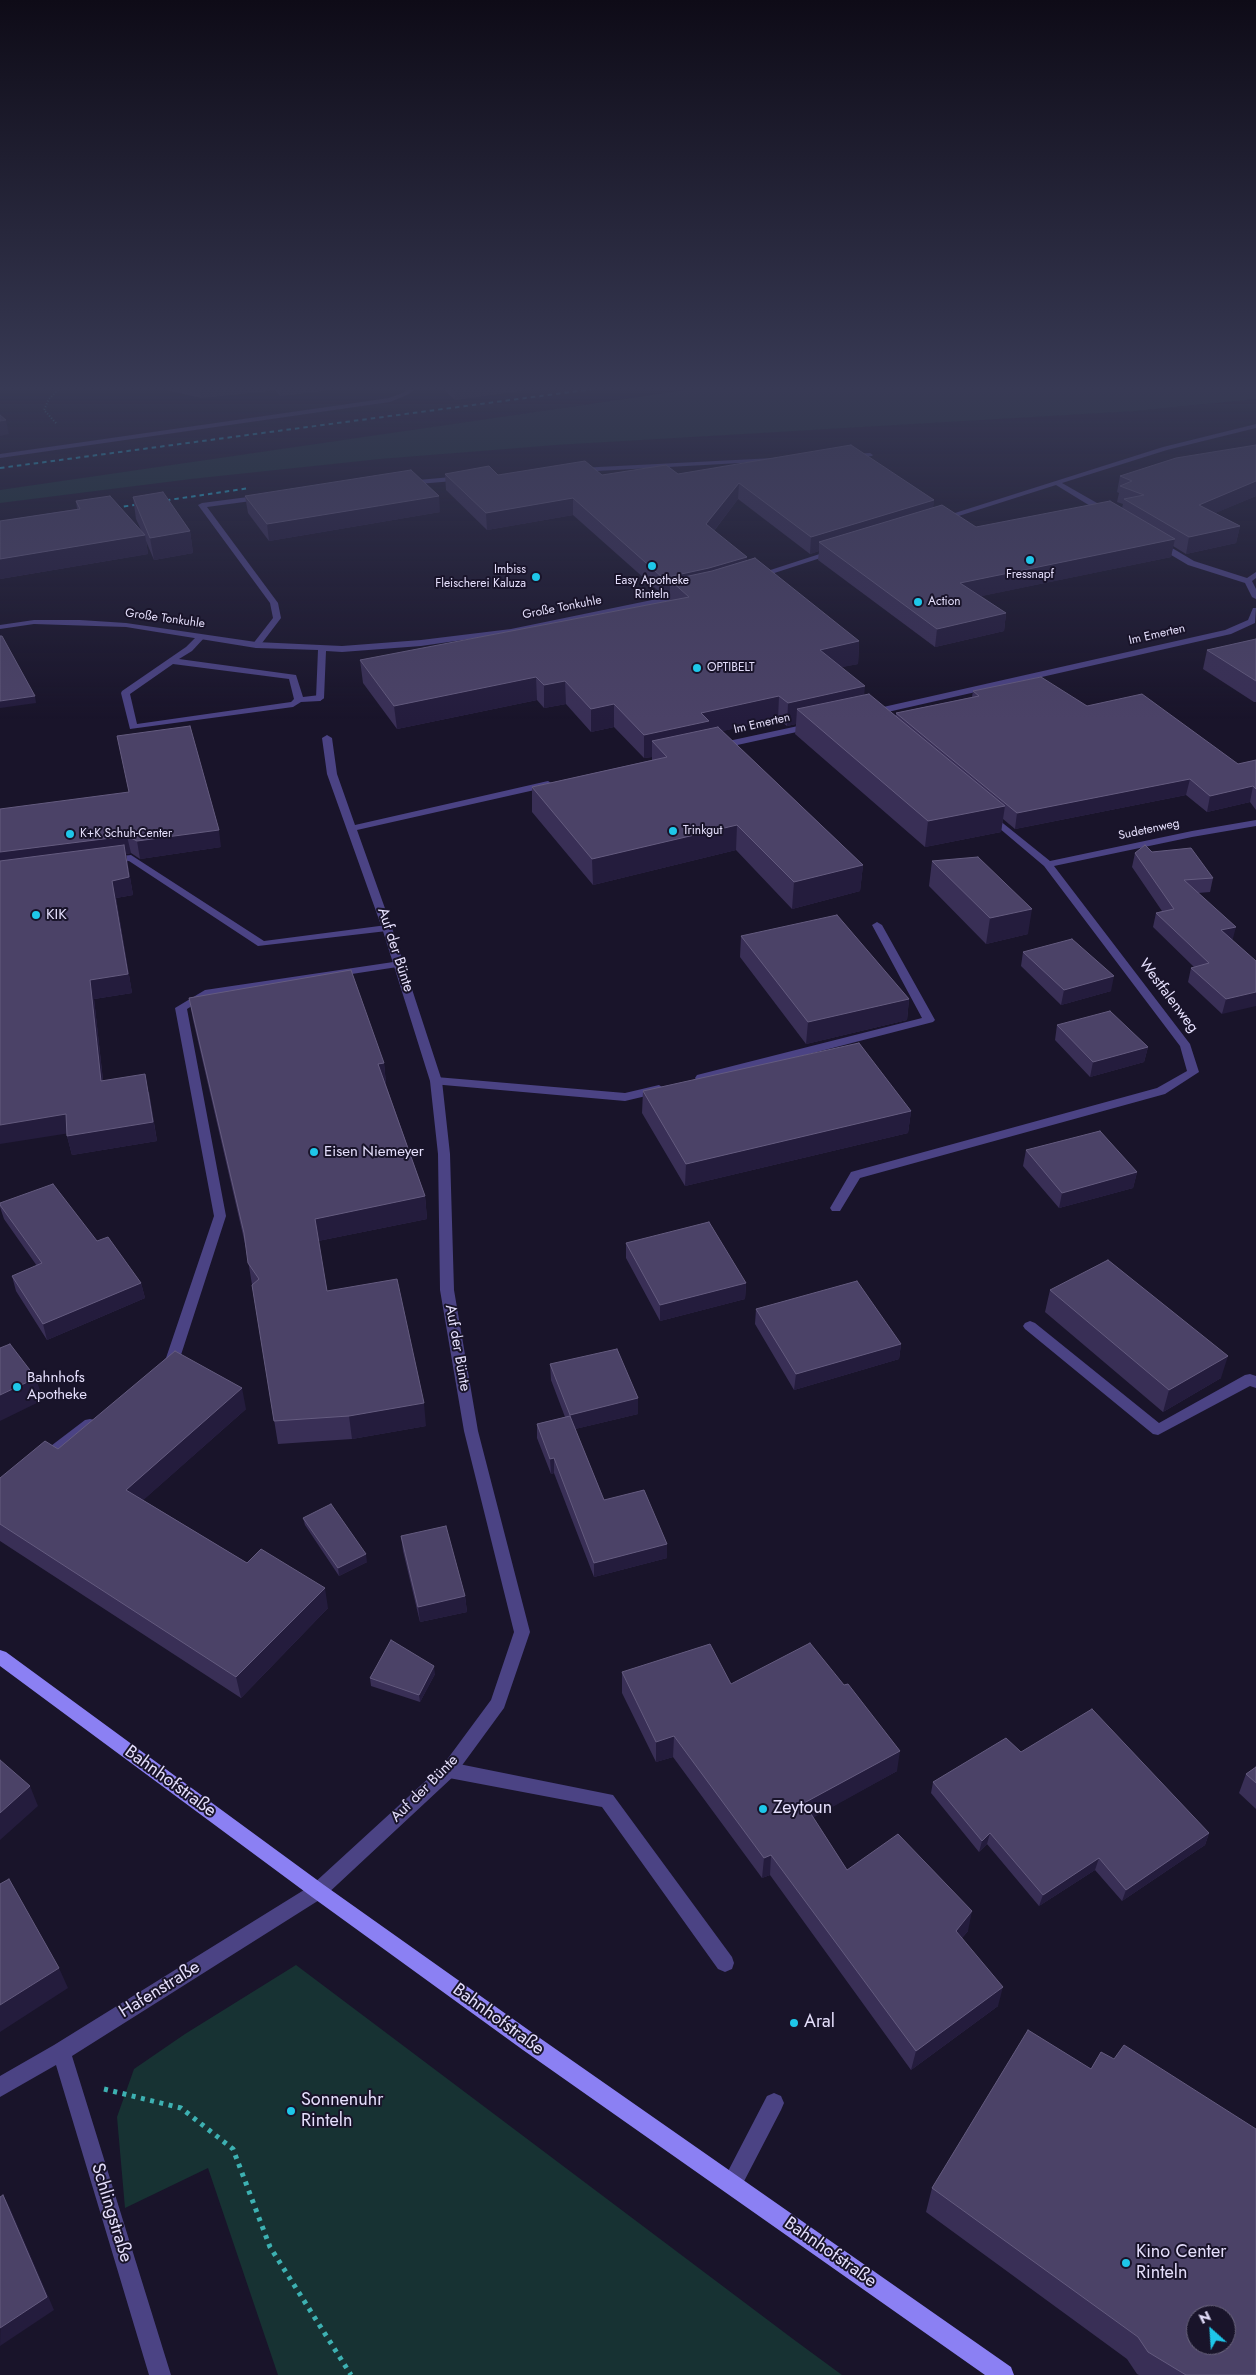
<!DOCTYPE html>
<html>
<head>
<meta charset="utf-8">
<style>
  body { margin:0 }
  #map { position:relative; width:1256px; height:2375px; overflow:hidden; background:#19142a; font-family:Jost,sans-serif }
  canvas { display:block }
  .north { position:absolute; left:1186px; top:2305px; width:50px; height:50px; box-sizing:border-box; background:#19142a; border:1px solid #6b657e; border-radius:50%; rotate:334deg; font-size:14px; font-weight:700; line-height:20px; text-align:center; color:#e5dffc }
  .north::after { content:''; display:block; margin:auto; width:18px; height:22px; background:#1ec7e9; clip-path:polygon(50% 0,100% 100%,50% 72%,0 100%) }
</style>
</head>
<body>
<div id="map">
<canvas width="1256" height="2375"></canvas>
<div class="north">N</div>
</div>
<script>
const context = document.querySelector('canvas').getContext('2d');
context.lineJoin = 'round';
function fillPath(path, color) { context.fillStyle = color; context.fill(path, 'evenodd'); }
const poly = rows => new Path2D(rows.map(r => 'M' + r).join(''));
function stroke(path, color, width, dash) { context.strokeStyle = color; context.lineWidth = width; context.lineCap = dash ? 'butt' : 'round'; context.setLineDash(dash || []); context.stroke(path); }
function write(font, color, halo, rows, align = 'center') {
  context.font = font + ' Jost,sans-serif'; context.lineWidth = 4; context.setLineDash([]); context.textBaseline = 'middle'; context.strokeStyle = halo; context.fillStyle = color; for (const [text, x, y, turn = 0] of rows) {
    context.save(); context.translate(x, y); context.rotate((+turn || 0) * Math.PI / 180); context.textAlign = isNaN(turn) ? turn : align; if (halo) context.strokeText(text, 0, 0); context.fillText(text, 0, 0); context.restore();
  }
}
fillPath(poly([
  [707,387,1256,387,1256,399,1135,411,556,445,380,459,191,479,0,503,0,490],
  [296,1965,793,2339,842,2375,278,2375,208,2168,125,2208,117,2117,134,2069,185,2034]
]), '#173233');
stroke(poly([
  [56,423,44,410,49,399,61,387]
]), '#3db1b2', 2, [1, 2]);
stroke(poly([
  [104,2089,181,2108,233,2149,270,2247,351,2375]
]), '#3db1b2', 5, [4, 5.5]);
fillPath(poly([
  [870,453,873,455,872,456,849,458,846,456,849,454,870,453],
  [774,458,777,460,776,461,579,472,575,470,579,468,774,458],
  [462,476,465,476,465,480,407,485,403,483,407,481,462,476],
  [263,495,267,497,266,499,207,507,278,603,281,618,259,647,256,648,252,645,273,618,270,603,198,505,202,503,263,495],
  [198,635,205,637,192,651,179,659,296,675,303,697,320,695,324,698,320,701,301,702,293,707,130,729,121,693,122,691,186,647,198,635],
  [173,664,289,679,294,699,291,702,137,724,130,694,173,664],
  [131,855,264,941,387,925,392,928,387,931,258,946,129,861,112,863,107,860,112,857,131,855],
  [877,922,882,925,935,1020,933,1022,701,1082,697,1081,695,1078,697,1075,922,1018,872,925,877,922],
  [400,961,405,964,404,966,208,996,187,1009,226,1216,179,1361,172,1369,162,1369,160,1365,166,1358,214,1216,175,1008,205,990,400,961],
  [436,1077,625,1093,659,1085,665,1089,663,1092,625,1101,432,1084,430,1081,436,1077],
  [1030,1321,1035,1323,1159,1423,1245,1375,1250,1374,1256,1376,1256,1388,1250,1386,1158,1435,1153,1434,1025,1329,1023,1326,1025,1323,1030,1321],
  [90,1419,95,1420,97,1424,95,1428,49,1463,44,1465,39,1463,37,1459,39,1455,85,1420,90,1419],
  [449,1762,613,1795,732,1957,734,1963,732,1969,725,1972,718,1969,602,1807,449,1778,443,1775,441,1770,443,1765,449,1762],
  [774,2093,781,2096,784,2103,781,2110,739,2191,732,2194,725,2191,722,2184,725,2177,767,2096,774,2093]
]), '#4b4384');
fillPath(poly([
  [409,387,416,387,409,394,390,402,0,458,0,454,389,398,405,392,409,387],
  [1256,424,1256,428,1167,450,1062,483,1111,511,1111,515,1105,515,1056,485,943,521,936,519,1163,447,1256,424],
  [1156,542,1162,542,1194,561,1247,578,1256,572,1256,578,1252,581,1256,589,1256,599,1252,597,1245,583,1188,565,1156,546,1156,542],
  [832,550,839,552,759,578,752,576,832,550],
  [686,593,690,595,689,597,511,633,421,646,342,652,326,651,324,698,320,701,316,698,318,650,256,648,126,627,34,624,0,629,0,625,34,620,80,620,126,623,256,642,342,646,421,640,511,629,686,593],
  [1253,608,1256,608,1255,623,1231,634,870,716,866,713,870,710,1225,630,1248,620,1253,608],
  [812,723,816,726,815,728,719,749,714,746,719,743,812,723],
  [327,735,332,738,337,774,355,825,548,781,553,784,548,787,357,830,392,928,442,1081,450,1154,454,1290,478,1431,530,1632,504,1708,455,1775,324,1897,72,2056,171,2375,149,2375,56,2065,0,2097,0,2076,54,2045,312,1885,443,1765,491,1700,514,1632,464,1431,440,1290,438,1154,430,1081,382,928,327,774,322,738,327,735],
  [989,812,1050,861,1192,831,1256,820,1256,826,1192,837,1054,866,1190,1044,1199,1072,1165,1094,860,1178,840,1211,832,1211,830,1208,851,1172,1157,1088,1187,1071,1180,1046,1044,866,986,817,986,813,989,812]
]), '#4b4384');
fillPath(poly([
  [0,1650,6,1652,324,1885,537,2036,1011,2367,1014,2375,985,2375,523,2050,312,1897,0,1666,0,1650]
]), '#8b80f3');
stroke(poly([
  [0,468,608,387],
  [107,509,250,488]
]), '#1ec7e9', 2, [4.5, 4]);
fillPath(poly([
  [153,387,337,387,337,389,280,396,276,390,201,398],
  [441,387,546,387,455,400],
  [1256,445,1256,496,1215,513,1240,526,1236,543,1186,554,1173,546,1171,557,981,596,1006,613,1004,631,935,647,818,560,819,551,810,554,738,499,714,531,747,561,859,641,858,664,841,667,864,695,896,716,896,713,972,697,973,691,1087,706,1238,764,1256,760,1256,810,1250,802,1207,812,1186,795,1015,829,1003,819,1001,832,925,847,795,734,796,724,787,726,778,719,722,731,863,865,860,891,792,909,736,850,593,885,532,812,532,787,652,760,652,757,644,758,614,727,591,732,566,704,544,708,537,700,397,729,363,683,360,660,670,601,670,593,663,595,573,515,487,530,446,490,445,474,498,475,602,475,678,474,934,500,933,507,976,527,1122,508,1123,504,1117,502,1119,493,1117,492,1120,476],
  [245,496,440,512,269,541,248,513],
  [133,497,190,531,193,553,154,560,146,541,148,554,0,579,0,521,77,509,76,501,142,532,136,519],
  [1256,639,1256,702,1254,702,1203,669,1207,650],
  [0,809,221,847,140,859,131,853,126,854,133,895,116,898,132,993,94,999,103,1080,149,1092,157,1141,72,1155,67,1136],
  [1152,852,1213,878,1210,892,1198,893,1232,940,1256,961,1222,1014,1188,982,1191,968,1194,967,1153,927,1156,913,1162,911,1132,867,1135,853],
  [932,861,1028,934,986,944,929,886],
  [741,936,909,999,907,1020,806,1044,740,957],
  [1023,952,1111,991,1061,1005,1021,966],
  [189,998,384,1063,386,1084,386,1085,425,1196,427,1219,318,1241,327,1291,426,1426,352,1439,278,1444,246,1248,193,1020],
  [1057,1025,1148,1047,1144,1062,1090,1077,1055,1040],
  [643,1091,911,1111,908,1133,685,1186,642,1113],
  [1026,1150,1137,1172,1133,1188,1059,1208,1023,1166],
  [0,1203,141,1283,145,1298,47,1340,16,1291,12,1276,37,1266,4,1219,0,1207],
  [626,1243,746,1283,745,1299,660,1321,626,1258],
  [1050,1290,1221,1378,1163,1412,1045,1312],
  [756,1309,901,1344,899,1359,794,1390,755,1324],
  [550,1364,638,1414,575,1429,604,1500,667,1544,667,1558,594,1577,554,1473,551,1474,537,1438,537,1424,565,1417,551,1380],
  [246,1409,143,1500,247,1563,328,1608,241,1698,0,1541,0,1478,58,1449],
  [303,1518,367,1562,339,1576,305,1525],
  [401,1536,465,1596,467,1612,420,1622,403,1551],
  [622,1672,731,1684,897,1771,813,1817,847,1870,968,1931,962,1938,998,2006,911,2070,770,1875,762,1878,673,1757,656,1762,622,1693],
  [435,1674,420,1702,371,1686,370,1678],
  [1021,1752,1209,1833,1205,1845,1122,1901,1095,1870,1039,1906,987,1844,979,1852,931,1793,933,1782],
  [1256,1767,1256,1809,1239,1793,1246,1774],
  [1114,2059,1256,2375,1139,2375,1137,2374,1127,2359,926,2212,932,2188,1091,2069]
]), '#392f56');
fillPath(poly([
  [199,387,275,387,276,390,201,398],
  [279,387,337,387,337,389,280,396],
  [467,387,546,387,455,400,454,389],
  [6,420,9,434,0,436,0,421],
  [1256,481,1256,496,1196,521,1199,505],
  [739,483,738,499,706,541,706,524],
  [439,496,440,512,269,541,267,524],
  [573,498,573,515,487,530,486,513],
  [934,500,932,516,819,542,819,551,810,554,811,537],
  [1240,526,1236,543,1186,554,1189,537],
  [190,531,193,553,154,560,150,538],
  [145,535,148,554,0,579,0,559],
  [1175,539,1171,557,958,601,960,583],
  [747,557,746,574,670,580,670,593,663,595,663,578],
  [1006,613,1004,631,935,647,937,629],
  [859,641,858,664,818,672,820,650],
  [536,677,537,700,397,729,394,706],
  [565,681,566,704,544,708,544,685],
  [865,686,863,709,797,709,796,724,787,726,788,703],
  [35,696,36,703,0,708,0,701],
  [779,696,778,719,709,734,652,741,652,757,644,758,644,735,701,713],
  [614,704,614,727,591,732,591,709],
  [1190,779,1186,795,1015,829,1017,813],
  [1253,786,1250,802,1207,812,1210,796],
  [1005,806,1001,832,925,847,928,821],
  [737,825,736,850,593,885,592,859],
  [219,830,221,847,140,859,137,841],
  [127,836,131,853,126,854,133,895,116,898,132,993,94,999,105,1100,101,1081,0,871,0,852],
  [863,865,860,891,792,909,794,882],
  [1032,909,1028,934,986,944,990,918],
  [1236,927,1232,942,1221,930],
  [1114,976,1111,991,1061,1005,1064,990],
  [1256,992,1256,1006,1222,1014,1226,999],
  [909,999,907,1020,806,1044,808,1022],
  [1148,1047,1144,1062,1090,1077,1093,1062],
  [384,1063,386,1084,381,1086,378,1064],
  [145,1074,157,1141,72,1155,67,1136],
  [911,1111,908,1133,685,1186,686,1164],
  [66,1114,70,1133,0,1144,0,1125],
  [1137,1172,1133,1188,1059,1208,1062,1193],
  [425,1196,427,1219,318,1241,315,1219],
  [141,1283,145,1298,47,1340,43,1324],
  [746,1283,745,1299,660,1321,660,1305],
  [901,1344,899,1359,794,1390,796,1374],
  [1228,1356,1221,1378,1163,1412,1169,1390],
  [36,1378,43,1400,0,1421,0,1395],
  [242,1388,246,1409,131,1511,126,1490],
  [638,1398,638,1414,571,1430,570,1415],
  [424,1403,426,1426,352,1439,349,1416],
  [554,1458,554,1473,551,1474,550,1459],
  [667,1544,667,1558,594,1577,594,1563],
  [366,1554,367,1562,339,1576,338,1568],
  [325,1588,328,1608,241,1698,236,1677],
  [465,1596,467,1612,420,1622,418,1607],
  [434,1666,435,1674,420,1702,419,1695],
  [674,1736,673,1757,656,1762,656,1742],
  [900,1751,897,1771,802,1824,804,1803],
  [30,1786,38,1806,0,1840,0,1813],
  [990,1833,987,1844,979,1852,982,1841],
  [1209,1833,1205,1845,1122,1901,1126,1890],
  [771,1855,770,1875,762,1878,764,1858],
  [1099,1858,1095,1870,1039,1906,1043,1895],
  [972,1911,968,1931,951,1950,956,1931],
  [59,1968,68,1988,0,2032,0,2005],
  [1003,1987,998,2006,911,2070,916,2051],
  [3,2195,10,2208,54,2310,0,2346]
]), '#241c3d');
const building = poly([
  [452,387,467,387,454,389,452,387],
  [0,415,6,420,0,421,0,415],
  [851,445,934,500,811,537,739,483,706,524,747,557,709,568,663,578,573,498,486,513,445,474,489,466,498,475,585,461,602,475,666,465,678,474,851,445],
  [1256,445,1256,481,1199,505,1240,526,1189,537,1124,499,1144,495,1120,486,1132,481,1120,476,1176,458,1256,445],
  [411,470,439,496,267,524,245,496,411,470],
  [163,492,190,531,150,538,133,497,163,492],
  [110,496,145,535,0,559,0,521,80,509,76,501,110,496],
  [1110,501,1175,539,960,583,1006,613,937,629,819,542,942,505,976,527,1110,501],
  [755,558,859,641,820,650,865,686,788,703,779,696,701,713,709,721,644,735,614,704,591,709,565,681,544,685,536,677,394,706,360,660,689,597,670,580,712,571,755,558],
  [0,636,2,636,35,696,0,701,0,636],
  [1256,639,1256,681,1207,650,1256,639],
  [1041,677,1087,706,1142,694,1238,764,1256,760,1256,789,1253,786,1210,796,1190,779,1017,813,896,713,979,696,973,691,1041,677],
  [869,694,1005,806,928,821,797,709,869,694],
  [190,726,219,830,137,841,127,836,0,852,0,809,129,792,117,736,190,726],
  [718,727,863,865,794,882,737,825,592,859,532,787,667,757,652,741,718,727],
  [124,845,129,877,112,881,128,974,90,980,101,1081,145,1074,153,1122,67,1136,66,1114,0,1125,0,861,124,845],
  [1145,845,1152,852,1191,848,1213,878,1184,880,1236,927,1221,930,1256,961,1256,992,1226,999,1191,968,1209,963,1156,913,1174,909,1135,853,1145,845],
  [978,857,1032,909,990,918,932,861,978,857],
  [837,915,909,999,808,1022,741,936,837,915],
  [1072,939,1114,976,1064,990,1023,952,1072,939],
  [351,970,384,1063,378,1064,425,1196,315,1219,327,1291,397,1279,424,1403,349,1416,274,1421,252,1285,259,1279,248,1263,244,1233,189,998,351,970],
  [1110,1011,1148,1047,1093,1062,1057,1025,1110,1011],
  [859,1043,911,1111,686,1164,643,1091,859,1043],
  [1100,1131,1137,1172,1062,1193,1026,1150,1100,1131],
  [53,1184,97,1241,108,1237,141,1283,43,1324,12,1276,42,1263,0,1205,0,1203,53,1184],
  [709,1222,746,1283,660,1305,626,1243,709,1222],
  [1108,1260,1228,1356,1169,1390,1050,1290,1108,1260],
  [857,1281,901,1344,796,1374,756,1309,857,1281],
  [10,1344,36,1378,0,1395,0,1348,10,1344],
  [617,1349,638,1398,570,1415,550,1364,617,1349],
  [175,1351,242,1388,126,1490,247,1563,261,1549,325,1588,236,1677,0,1524,0,1478,45,1441,58,1449,175,1351],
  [570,1416,604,1500,644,1490,667,1544,594,1563,554,1458,550,1459,537,1424,570,1416],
  [331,1504,366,1554,338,1568,303,1518,331,1504],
  [446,1526,465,1596,418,1607,401,1536,446,1526],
  [391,1640,434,1666,419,1695,370,1678,391,1640],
  [810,1643,844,1685,848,1684,900,1751,804,1803,847,1870,898,1834,972,1911,956,1931,1003,1987,916,2051,771,1855,764,1858,674,1736,656,1742,622,1672,710,1644,731,1684,810,1643],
  [1092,1709,1209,1833,1126,1890,1099,1858,1043,1895,990,1833,982,1841,933,1782,1006,1738,1021,1752,1092,1709],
  [0,1760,30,1786,0,1813,0,1760],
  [1256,1767,1256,1783,1246,1774,1256,1767],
  [9,1879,59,1968,0,2005,0,1884,9,1879],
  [1028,2030,1091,2069,1101,2052,1114,2059,1124,2045,1256,2129,1256,2375,1186,2375,1148,2352,1138,2337,932,2188,1028,2030],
  [1196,2315,1226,2315,1226,2345,1196,2345,1196,2315],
  [3,2195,47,2297,0,2328,0,2197,3,2195]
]);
fillPath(building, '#4b4267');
stroke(building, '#645b7f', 1);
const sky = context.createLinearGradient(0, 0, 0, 720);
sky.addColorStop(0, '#0e0b17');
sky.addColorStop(0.54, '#383a55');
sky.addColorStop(1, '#383a5500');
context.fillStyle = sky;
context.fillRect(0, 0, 1256, 720);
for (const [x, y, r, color] of [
  [1030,560,5,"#1ec7e9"],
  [652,566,5,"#1ec7e9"],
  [536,577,5,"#1ec7e9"],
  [918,602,5,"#1ec7e9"],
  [697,668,5,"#1ec7e9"],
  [673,831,5,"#1ec7e9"],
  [70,834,5,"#1ec7e9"],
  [36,915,5,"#1ec7e9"],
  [314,1152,5,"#1ec7e9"],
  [17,1387,5,"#1ec7e9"],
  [763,1809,5,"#1ec7e9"],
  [794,2023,5,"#1ec7e9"],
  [291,2111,5,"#1ec7e9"],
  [1126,2263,5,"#1ec7e9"]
]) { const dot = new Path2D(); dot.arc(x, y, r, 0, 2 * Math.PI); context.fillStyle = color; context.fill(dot); stroke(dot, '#19142a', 2); }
write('12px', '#e5dffc', '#19142a', [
  ["Imbiss",526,570,"right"],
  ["Fleischerei Kaluza",526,584,"right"],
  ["Fressnapf",1030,575,"center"],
  ["Easy Apotheke",652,581,"center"],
  ["Rinteln",652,595,"center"],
  ["Action",928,602],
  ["OPTIBELT",707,668],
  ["Trinkgut",683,831],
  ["K+K Schuh-Center",80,834]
], 'left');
write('12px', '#e5dffc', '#19142a', [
  ["Große Tonkuhle",562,608,-11],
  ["Große Tonkuhle",165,619,8],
  ["Im Emerten",1157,635,-13],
  ["Im Emerten",762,724,-13],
  ["Sudetenweg",1149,830,-12]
]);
write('15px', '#e5dffc', '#19142a', [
  ["KIK",46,915],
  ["Eisen Niemeyer",324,1152],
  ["Bahnhofs",27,1378],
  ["Apotheke",27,1395]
], 'left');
write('15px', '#e5dffc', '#19142a', [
  ["Auf der Bünte",395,950,72],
  ["Westfalenweg",1168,996,53],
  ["Auf der Bünte",457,1348,80],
  ["Auf der Bünte",425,1789,-45]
]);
write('18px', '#e5dffc', '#19142a', [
  ["Bahnhofstraße",170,1782,36],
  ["Hafenstraße",160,1990,-32],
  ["Bahnhofstraße",498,2020,36],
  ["Schlingstraße",111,2213,73],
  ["Bahnhofstraße",830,2253,35]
]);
write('18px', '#e5dffc', '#19142a', [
  ["Zeytoun",773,1809],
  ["Aral",804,2023],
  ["Sonnenuhr",301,2101],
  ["Rinteln",301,2122],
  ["Kino Center",1136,2253],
  ["Rinteln",1136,2274]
], 'left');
</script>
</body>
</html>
